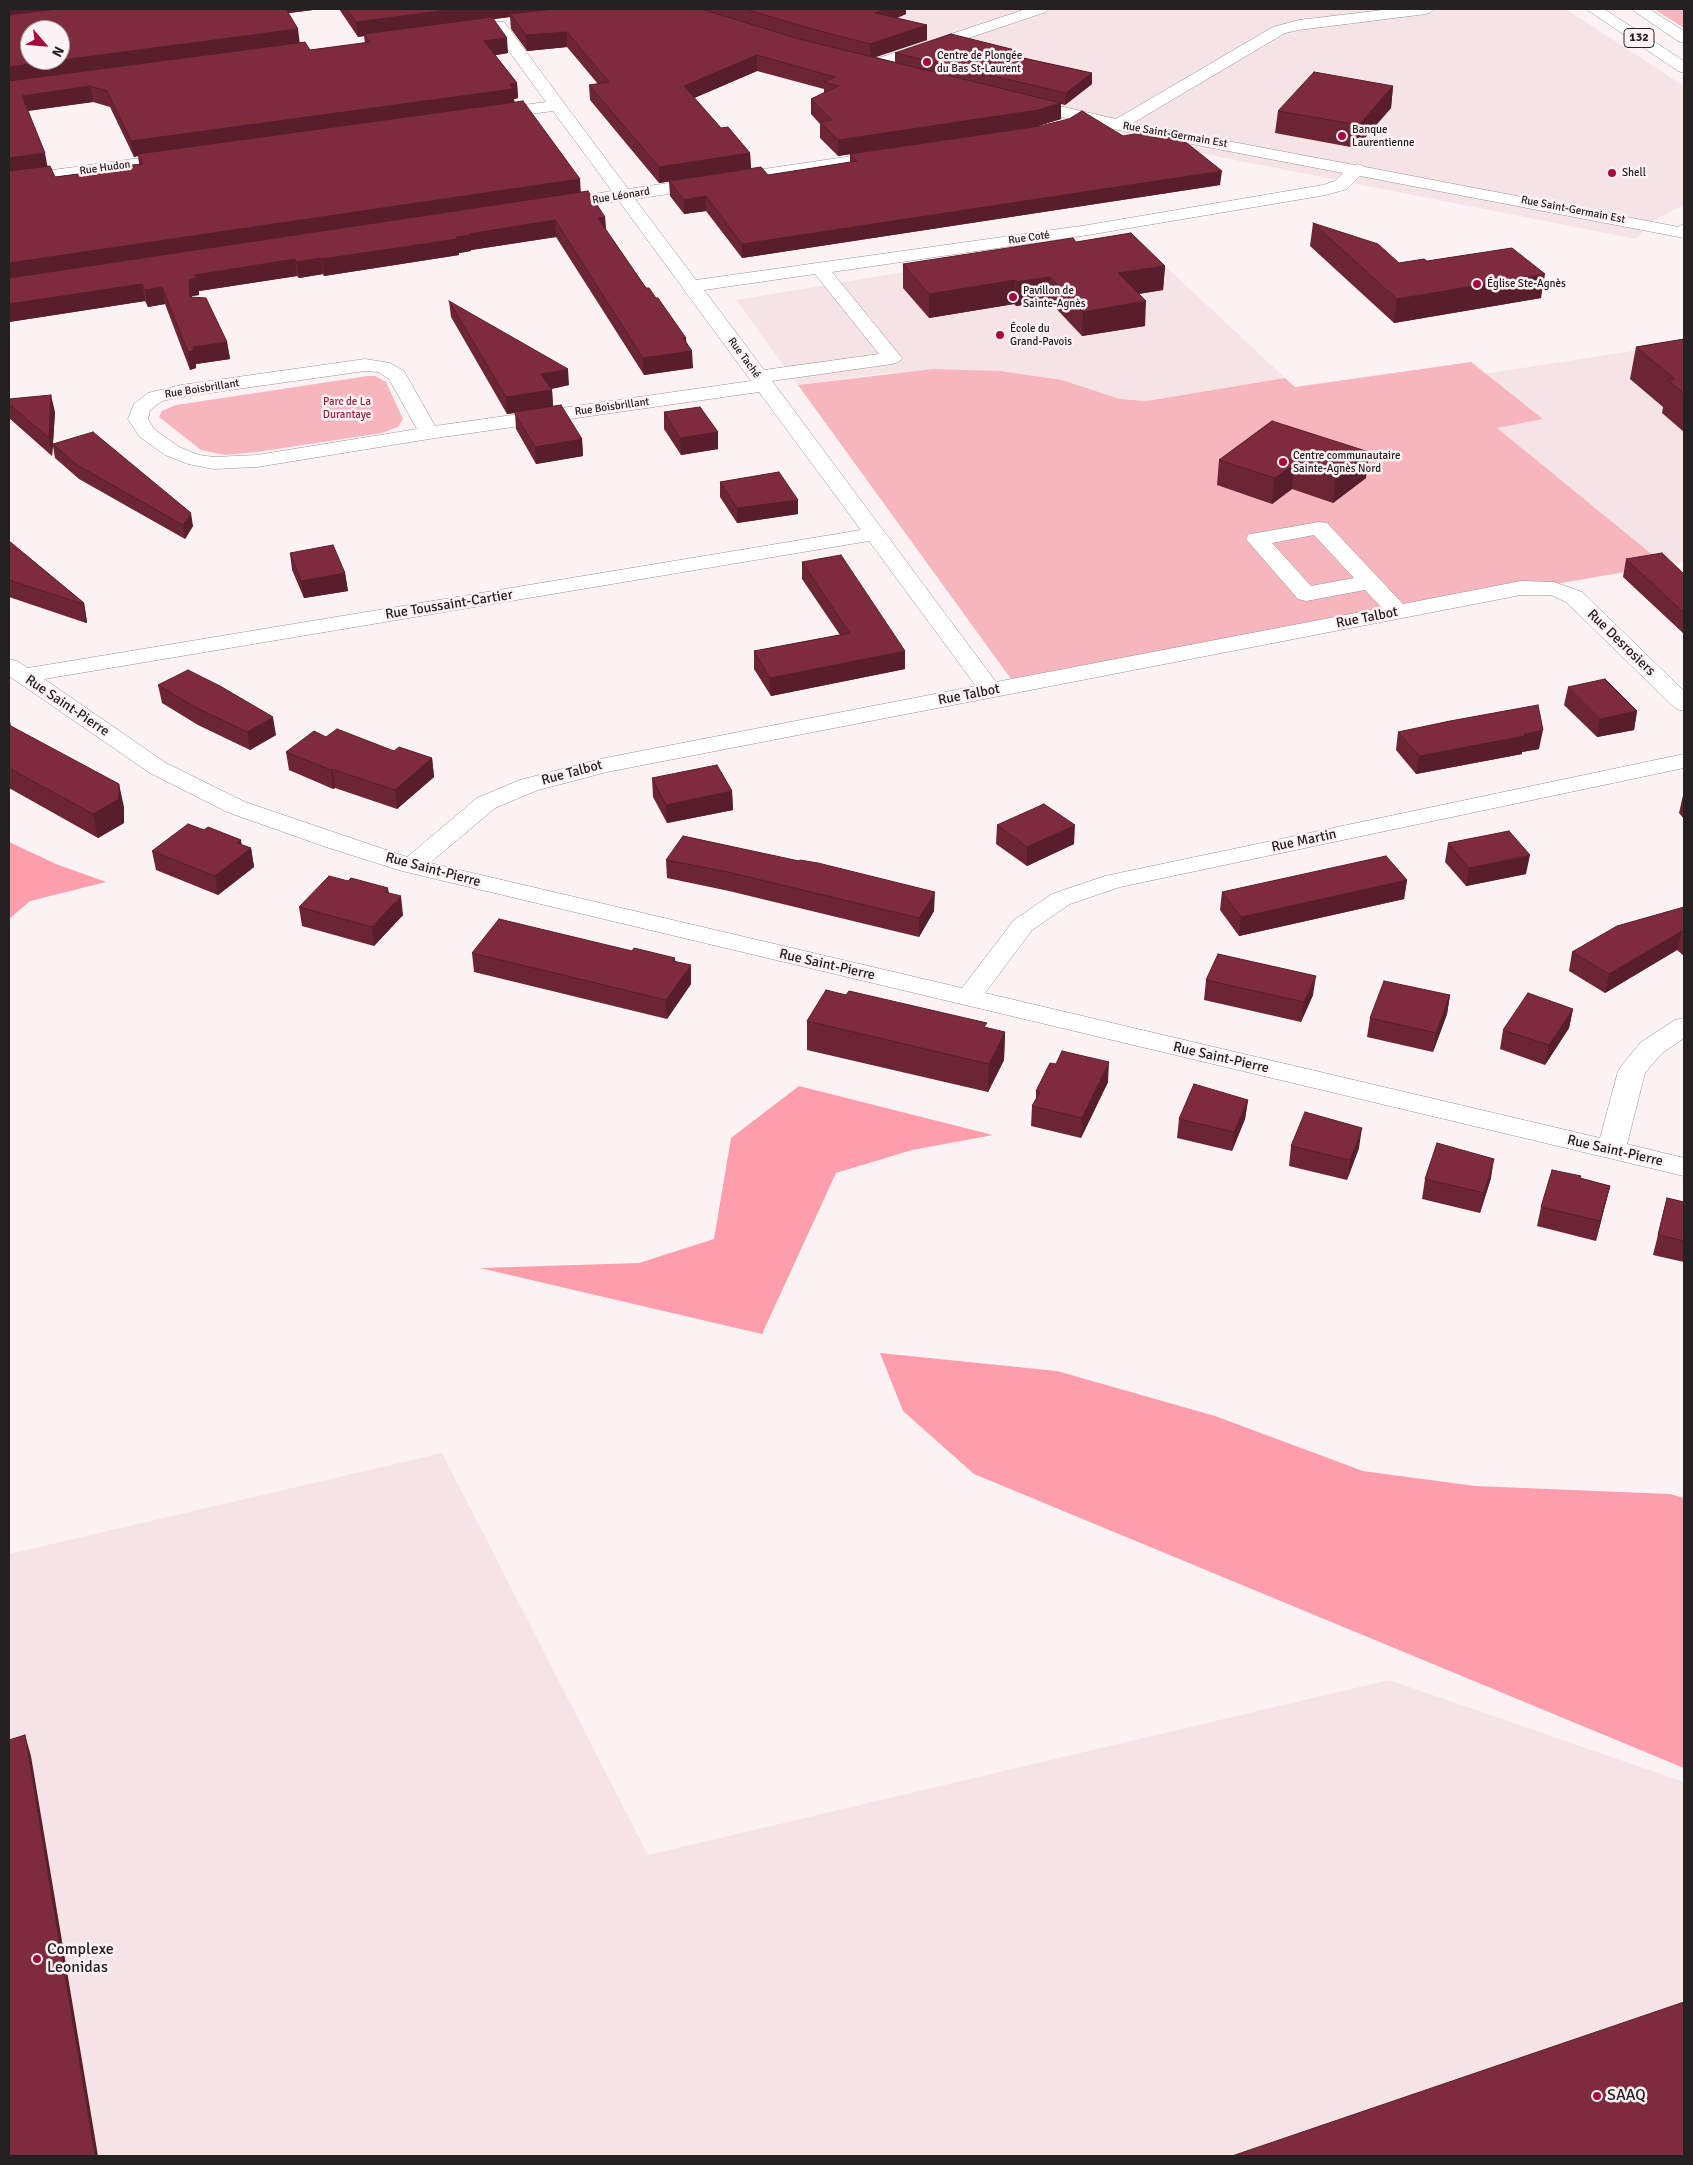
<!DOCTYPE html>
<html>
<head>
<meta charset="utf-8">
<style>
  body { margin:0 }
  #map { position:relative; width:1693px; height:2165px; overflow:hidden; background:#fdf2f3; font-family:Signika,sans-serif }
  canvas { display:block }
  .frame { position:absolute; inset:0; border:10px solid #252122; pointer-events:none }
  .north { position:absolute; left:20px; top:20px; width:50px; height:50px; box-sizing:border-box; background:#fdf2f3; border:1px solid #a79e9f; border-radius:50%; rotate:117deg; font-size:14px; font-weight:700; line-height:20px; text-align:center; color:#252122 }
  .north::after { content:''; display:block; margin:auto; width:18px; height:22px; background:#a40940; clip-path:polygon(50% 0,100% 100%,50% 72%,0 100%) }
</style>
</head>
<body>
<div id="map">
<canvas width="1693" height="2165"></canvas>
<div class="frame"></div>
<div class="north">N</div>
</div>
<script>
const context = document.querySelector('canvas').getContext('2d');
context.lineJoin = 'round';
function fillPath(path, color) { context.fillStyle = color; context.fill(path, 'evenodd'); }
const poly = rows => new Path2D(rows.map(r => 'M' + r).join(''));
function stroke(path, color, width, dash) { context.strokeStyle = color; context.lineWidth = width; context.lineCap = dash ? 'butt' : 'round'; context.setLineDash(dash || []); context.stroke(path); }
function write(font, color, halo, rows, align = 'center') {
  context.font = font + ' Signika,sans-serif'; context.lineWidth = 5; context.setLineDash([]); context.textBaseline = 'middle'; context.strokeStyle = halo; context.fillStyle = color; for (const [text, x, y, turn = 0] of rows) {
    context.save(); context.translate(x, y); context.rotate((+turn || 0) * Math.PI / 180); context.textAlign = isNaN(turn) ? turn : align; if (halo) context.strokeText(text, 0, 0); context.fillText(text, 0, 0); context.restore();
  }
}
fillPath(poly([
  [626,9,1566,9,1684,86,1684,205,1654,220,1636,239,1042,122],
  [1131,234,1285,378,1147,401,1120,399,1062,380,887,373,798,385,736,300],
  [1684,343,1684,561,1665,565,1496,428,1543,419,1484,374],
  [442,1453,648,1855,1389,1680,1684,1782,1684,2156,9,2156,9,1554]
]), '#f6e3e5');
fillPath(poly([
  [1654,9,1684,9,1684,28],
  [1471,362,1543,419,1497,428,1665,565,1011,679,798,385,933,369,1000,371,1062,380,1120,399,1147,401,1285,378,1295,387],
  [368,376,375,376,386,382,403,419,398,427,382,433,257,452,225,455,201,450,159,417,162,411,176,405]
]), '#f7b6be');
fillPath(poly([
  [9,842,56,864,106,882,30,901,9,919],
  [799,1086,993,1135,912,1150,836,1173,762,1334,480,1268,639,1263,714,1239,731,1138],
  [880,1353,1057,1371,1215,1416,1363,1471,1475,1486,1670,1494,1684,1498,1684,1768,974,1474,903,1411]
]), '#fe9eac');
const minor = poly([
  [1026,9,1049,9,1046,12,879,68,867,68,865,65,867,62,1026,9],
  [1391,9,1434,9,1431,12,1426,14,1299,30,1285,33,1133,123,1354,165,1358,164,1365,167,1684,228,1684,238,1360,176,1347,189,1326,195,1088,235,832,272,902,358,899,362,892,364,772,381,996,682,1382,608,1365,590,1306,601,1298,599,1246,539,1249,534,1257,533,1319,522,1327,523,1403,604,1521,581,1554,582,1582,592,1684,691,1684,711,1676,709,1566,602,1551,595,1521,595,607,772,538,790,495,808,430,863,962,988,1014,920,1052,894,1105,876,1684,754,1684,768,1120,887,1070,904,1032,930,985,993,1600,1138,1618,1071,1622,1065,1641,1042,1675,1020,1684,1018,1684,1038,1661,1054,1645,1073,1627,1144,1684,1158,1684,1176,402,871,326,847,227,812,150,773,9,676,9,659,17,661,28,668,861,530,759,392,429,439,257,467,214,469,188,464,165,455,140,437,128,419,134,404,148,393,181,385,365,359,390,363,404,371,435,426,751,381,619,201,557,210,551,209,548,205,551,201,612,191,553,111,492,119,486,118,484,114,486,110,546,102,490,25,492,22,504,22,628,189,886,151,892,152,895,156,892,160,886,161,635,199,696,280,1088,225,1323,185,1335,181,1343,173,1118,130,1018,107,1016,103,1018,99,1024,98,1116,119,1273,27,1299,20,1391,9],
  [815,274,879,354,764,370,704,290,815,274],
  [365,371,378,372,389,379,417,429,257,455,214,457,199,455,179,447,154,429,148,419,150,410,162,401,181,397,365,371],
  [1314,535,1354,578,1311,586,1272,543,1314,535],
  [869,541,976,686,605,758,520,780,477,798,407,857,245,802,166,763,44,679,869,541],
  [177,153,183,154,186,158,183,162,9,186,9,176,177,153]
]);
const major = poly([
  [1586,9,1604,9,1684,61,1684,73,1678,71,1586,9],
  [1631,9,1649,9,1684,31,1684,43,1678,41,1631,9],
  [1684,224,1684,237,1675,236,1672,232,1675,228,1684,224]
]);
stroke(minor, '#9a9192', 1);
stroke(major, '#9a9192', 1);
fillPath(minor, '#fff');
fillPath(major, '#fff');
fillPath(poly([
  [9,9,321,9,288,13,299,43,310,50,365,43,364,36,358,37,339,9,906,9,906,14,897,18,927,25,927,40,875,57,895,62,895,53,1015,50,1015,56,1092,73,1092,84,1065,105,1061,104,1061,119,1038,126,1123,136,1220,185,742,258,706,211,684,214,670,196,669,181,768,175,850,162,850,154,911,145,838,156,820,138,820,124,811,114,811,99,824,93,824,89,757,71,694,98,721,128,750,153,751,169,659,183,590,100,589,85,598,84,567,47,527,51,511,29,510,17,493,19,508,53,495,55,517,83,518,98,514,99,514,102,581,192,605,217,606,230,646,288,687,343,693,368,644,375,556,237,471,250,471,251,459,253,459,255,324,276,323,274,299,278,297,276,199,291,199,295,192,296,192,297,227,342,230,359,196,364,196,368,190,370,165,304,148,307,145,301,9,322],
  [93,102,110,107,134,157,138,156,139,164,124,166,124,168,55,177,47,166,28,111],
  [1393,86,1391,108,1356,148,1275,133,1278,111],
  [1313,223,1399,263,1427,261,1541,298,1394,323,1310,246],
  [1076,242,1165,266,1163,290,1139,294,1145,326,1082,336,1049,301,1016,306,1014,304,929,318,903,288,903,264],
  [449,301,569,385,551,389,552,390,553,406,582,439,583,456,536,464,516,429,515,413,507,414,451,317],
  [1684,339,1684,432,1662,413,1663,407,1630,379,1636,347],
  [9,399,55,412,53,444,193,526,185,539,79,479,55,458,53,446,52,456,9,418],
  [664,412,718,432,718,449,681,455,664,429],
  [1272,421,1366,478,1333,503,1292,489,1272,504,1217,485,1219,460],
  [720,482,798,500,798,514,737,523,720,497],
  [9,541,84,603,87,622,86,623,9,597],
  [290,553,345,573,348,591,304,598,292,570],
  [1626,559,1684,574,1684,634,1623,577],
  [802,562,905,669,771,696,754,669,754,651,840,635,802,579],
  [158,685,276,735,250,750,198,725,162,703],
  [1568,687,1637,711,1634,730,1597,737,1564,705],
  [9,717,11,726,124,807,124,823,98,838,9,788],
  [1398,732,1539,749,1522,752,1522,754,1416,774,1396,750],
  [326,737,394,751,432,758,434,777,397,809,335,788,333,789,289,770,286,752],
  [652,778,732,791,733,810,667,823,653,797],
  [1683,795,1684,795,1684,819,1679,813],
  [997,825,1074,844,1027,866,996,844],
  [241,840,241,845,251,848,254,867,218,895,156,870,152,851],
  [1448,843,1526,874,1466,886,1445,862],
  [666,860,799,861,934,911,919,937,729,891,667,878],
  [1407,880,1404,899,1239,936,1220,910,1222,892],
  [389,893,403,915,374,946,302,926,299,907],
  [1684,907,1684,956,1677,950,1605,993,1569,971,1572,952],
  [632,951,675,958,675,961,691,984,667,1019,474,972,472,953],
  [1206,980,1313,995,1301,1022,1204,1000],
  [1450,995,1447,1014,1433,1052,1367,1037,1370,1018],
  [1573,1009,1569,1028,1545,1065,1500,1049,1503,1030],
  [807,1021,1005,1032,1004,1060,988,1092,807,1050],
  [1108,1082,1081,1138,1031,1126,1032,1106,1036,1099,1036,1091],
  [1248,1100,1245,1119,1232,1151,1177,1138,1179,1119],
  [1291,1146,1359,1148,1347,1180,1289,1166],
  [1491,1178,1480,1213,1422,1199,1425,1179],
  [1580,1178,1610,1186,1596,1241,1537,1226,1541,1207],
  [1667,1198,1684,1202,1684,1262,1653,1255]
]), '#6c2534');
fillPath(poly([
  [9,9,73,9,9,16],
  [281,9,321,9,282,14],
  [456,9,570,9,510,14,510,17,366,36,364,34,364,36,358,37,356,22],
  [884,9,906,9,906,14,875,27,875,13],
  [927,25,927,40,870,59,870,44],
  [298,29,300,45,9,83,9,67],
  [567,32,567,47,527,51,526,35],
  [507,38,508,53,486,57,484,41],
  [1015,50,1015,62,1005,54],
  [757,55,757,71,685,102,684,86],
  [1092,73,1092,84,1065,105,1066,93],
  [517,83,518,98,514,99,515,104,138,154,138,156,134,157,131,141],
  [90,86,93,102,25,111,22,96],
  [1393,86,1391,108,1356,148,1359,125],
  [1061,103,1061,119,1038,126,838,156,838,140],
  [45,153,48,169,9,174,9,158],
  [750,153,751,169,659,183,659,167],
  [1222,171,1220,185,742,258,742,244],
  [580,179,581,195,9,280,9,263],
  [706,196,706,211,684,214,684,200],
  [605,217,606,234,598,218],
  [555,220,556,237,471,250,471,251,459,253,459,255,324,276,322,259,456,237,469,234],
  [321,258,323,274,299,278,296,262],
  [295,259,297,276,199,291,199,295,192,296,193,314,190,297,189,280,195,275],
  [1165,266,1163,290,1117,297,1118,273],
  [1545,274,1541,298,1394,323,1397,299],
  [1050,277,1049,301,1016,306,1016,282],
  [1015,280,1014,304,929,318,929,294],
  [142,284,145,301,9,322,9,304],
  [162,287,165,304,148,307,145,290],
  [1146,301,1145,326,1082,336,1083,312],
  [683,338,686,338,687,351,692,351,693,368,644,375,643,358],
  [227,342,230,359,196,364,196,368,190,370,188,352,193,347],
  [568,369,569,385,542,391,541,374],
  [552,390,553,407,507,414,506,397],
  [51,395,55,412,52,456,49,438],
  [718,432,718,449,681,455,680,438],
  [582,439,583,456,536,464,535,447],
  [1369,452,1366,478,1333,503,1336,478],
  [1295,464,1292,489,1272,504,1275,478],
  [798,500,798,514,737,523,737,508],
  [191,513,193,526,185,539,183,525],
  [345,573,348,591,304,598,301,581],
  [84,603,87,622,86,623,83,604],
  [905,651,905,669,771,696,770,678],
  [1637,711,1634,730,1597,737,1600,719],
  [273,717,276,735,250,750,247,732],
  [1543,730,1539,749,1522,752,1522,754,1416,774,1419,756],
  [432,758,434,777,397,809,395,790],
  [332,769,335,788,333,789,331,770],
  [119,784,124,807,124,823,98,838,93,814],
  [732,791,733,810,667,823,666,805],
  [1075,825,1074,844,1027,866,1027,847],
  [241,840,243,854,251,848,254,867,218,895,215,876,237,843],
  [1530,855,1526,874,1466,886,1469,868],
  [1407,880,1404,899,1239,936,1241,917],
  [388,888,391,907,401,896,403,915,374,946,372,927,385,892],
  [935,892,934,911,919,937,919,918],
  [1682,931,1677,950,1605,993,1609,974],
  [691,965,691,984,667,1019,666,1000],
  [1316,976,1313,995,1301,1022,1304,1002],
  [1450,995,1447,1014,1433,1052,1436,1033],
  [1573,1009,1569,1028,1545,1065,1549,1045],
  [1005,1032,1004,1060,988,1092,989,1064],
  [1109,1062,1108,1082,1081,1138,1082,1118],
  [1248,1100,1245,1119,1232,1151,1234,1132],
  [1362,1128,1359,1148,1347,1180,1350,1160],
  [1494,1159,1491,1178,1480,1213,1484,1193],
  [1610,1186,1605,1205,1596,1241,1600,1221],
  [25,1735,31,1756,98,2156,95,2156]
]), '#581e2b');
const building = poly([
  [57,9,286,9,298,29,9,67,9,15,57,9],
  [30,30,60,30,60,60,30,60,30,30],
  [347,9,456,9,356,22,347,9],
  [554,9,701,9,799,39,1061,103,1038,110,838,140,820,122,832,120,811,99,838,86,824,82,835,77,757,55,684,86,721,128,728,127,750,153,659,167,589,85,609,82,567,32,526,35,510,14,554,9],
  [745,9,884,9,875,13,927,25,870,44,812,29,745,9],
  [492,17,507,38,484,41,517,83,510,84,513,89,131,141,107,91,90,86,22,96,45,153,9,158,9,81,305,42,310,50,370,42,364,34,492,17],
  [951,34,1015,50,1005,54,1092,73,1066,93,895,53,951,34],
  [1314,72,1393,86,1359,125,1278,111,1314,72],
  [523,101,580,179,9,263,9,171,50,166,55,177,125,168,124,166,143,164,138,154,523,101],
  [1082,111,1123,136,1158,130,1161,133,1168,132,1175,137,1178,136,1222,171,742,244,706,196,684,200,669,181,761,167,768,175,857,161,850,154,1040,126,1069,119,1082,111],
  [588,191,605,217,598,218,646,288,649,288,656,298,658,298,686,338,683,338,692,351,643,358,555,220,469,234,470,235,456,237,458,239,322,259,321,258,296,262,295,259,195,275,197,278,189,280,190,297,206,298,227,342,193,347,193,351,188,352,162,287,145,290,142,284,9,304,9,278,588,191],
  [1313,223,1378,244,1399,263,1424,259,1427,261,1512,248,1545,274,1397,299,1313,223],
  [1131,233,1165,266,1118,273,1146,301,1083,312,1050,277,1016,282,1015,280,929,294,903,264,1073,238,1076,242,1131,233],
  [449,301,568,369,541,374,552,390,506,397,449,301],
  [1684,339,1684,394,1668,380,1675,379,1636,347,1684,339],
  [51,395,49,438,9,404,9,399,51,395],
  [561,405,582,439,535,447,514,412,561,405],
  [700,407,718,432,680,438,664,412,700,407],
  [1272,421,1369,452,1336,478,1295,464,1275,478,1219,460,1272,421],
  [93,432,191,513,183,525,77,465,53,444,93,432],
  [779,472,798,500,737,508,720,482,779,472],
  [9,541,84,603,83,604,9,580,9,541],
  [333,545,345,573,301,581,290,553,333,545],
  [1662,553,1684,574,1684,613,1626,559,1662,553],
  [841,555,905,651,770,678,754,651,850,633,802,562,841,555],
  [188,670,220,686,273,717,247,732,195,707,158,685,188,670],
  [1605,679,1637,711,1600,719,1568,687,1605,679],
  [1538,705,1543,730,1524,734,1525,736,1419,756,1398,732,1450,721,1538,705],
  [9,725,119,784,119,799,93,814,9,768,9,725],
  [337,729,394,751,399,747,432,758,395,790,332,769,331,770,286,752,314,731,326,737,337,729],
  [717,765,732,791,666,805,652,778,717,765],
  [1044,804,1075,825,1027,847,997,825,1044,804],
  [188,824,204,830,208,827,241,840,237,843,251,848,215,876,152,851,188,824],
  [1509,831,1530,855,1469,868,1448,843,1509,831],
  [683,836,799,861,800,860,818,863,935,892,919,918,728,872,666,860,683,836],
  [1386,856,1407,880,1241,917,1222,892,1386,856],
  [329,876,348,881,351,878,388,888,385,892,401,896,372,927,299,907,329,876],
  [1684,907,1684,933,1682,931,1609,974,1572,952,1617,926,1684,907],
  [499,919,632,951,634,948,675,958,673,961,691,965,666,1000,472,953,499,919],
  [1218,954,1316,976,1304,1002,1206,980,1218,954],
  [1384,981,1450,995,1436,1033,1370,1018,1384,981],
  [826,990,846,995,849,991,987,1023,984,1027,1005,1032,989,1064,807,1021,826,990],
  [1528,993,1573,1009,1549,1045,1503,1030,1528,993],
  [1062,1051,1109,1062,1082,1118,1032,1106,1040,1092,1036,1091,1050,1063,1056,1064,1062,1051],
  [1194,1084,1248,1100,1234,1132,1179,1119,1194,1084],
  [1305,1112,1362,1128,1350,1160,1291,1146,1305,1112],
  [1437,1143,1494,1159,1484,1193,1425,1179,1437,1143],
  [1552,1170,1581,1176,1580,1178,1610,1186,1600,1221,1541,1207,1552,1170],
  [1667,1198,1684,1202,1684,1241,1658,1235,1667,1198],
  [25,1735,95,2156,9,2156,9,1740,25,1735],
  [1684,2002,1684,2156,1232,2156,1684,2002]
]);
fillPath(building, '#7e2b3d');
stroke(building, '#581e2b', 1);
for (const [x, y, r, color] of [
  [927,62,5,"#a40940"],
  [1342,136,5,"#a40940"],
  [1612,173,5,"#a40940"],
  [1477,284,5,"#a40940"],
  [1013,297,5,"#a40940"],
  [1000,335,5,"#a40940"],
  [1283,462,5,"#a40940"],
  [37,1959,5,"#a40940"],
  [1597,2096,5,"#a40940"]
]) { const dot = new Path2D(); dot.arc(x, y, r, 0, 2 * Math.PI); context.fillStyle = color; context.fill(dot); stroke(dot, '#fdf2f3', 2); }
write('11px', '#252122', '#fdf2f3', [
  ["Centre de Plongée",937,56],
  ["du Bas St-Laurent",937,69],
  ["Banque",1352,130],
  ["Laurentienne",1352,143],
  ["Shell",1622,173],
  ["Église Ste-Agnès",1487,284],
  ["Pavillon de",1023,291],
  ["Sainte-Agnès",1023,304],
  ["École du",1010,329],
  ["Grand-Pavois",1010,342],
  ["Centre communautaire",1293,456],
  ["Sainte-Agnès Nord",1293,469]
], 'left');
write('11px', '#252122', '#fdf2f3', [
  ["Rue Saint-Germain Est",1175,135,10],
  ["Rue Hudon",105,168,-8],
  ["Rue Léonard",621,196,-9],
  ["Rue Saint-Germain Est",1573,210,11],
  ["Rue Coté",1029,238,-8],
  ["Rue Taché",744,358,54],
  ["Rue Boisbrillant",202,389,-9],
  ["Rue Boisbrillant",612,407,-8]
]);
write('11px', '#922440', '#fdf2f3', [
  ["Parc de La",347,402],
  ["Durantaye",347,415]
]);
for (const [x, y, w] of [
  [1639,38,30]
]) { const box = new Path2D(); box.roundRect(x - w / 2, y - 9.5, w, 19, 4); context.fillStyle = '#fdf2f3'; context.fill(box); stroke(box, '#252122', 1); }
write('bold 12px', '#252122', null, [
  ["132",1639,38]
]);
write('14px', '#252122', '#fdf2f3', [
  ["Rue Toussaint-Cartier",449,605,-9],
  ["Rue Talbot",1367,618,-11],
  ["Rue Desrosiers",1621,643,44],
  ["Rue Talbot",969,695,-11],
  ["Rue Saint-Pierre",67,706,34],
  ["Rue Talbot",572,773,-15],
  ["Rue Martin",1304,841,-12],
  ["Rue Saint-Pierre",433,870,15],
  ["Rue Saint-Pierre",827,965,13],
  ["Rue Saint-Pierre",1221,1058,13],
  ["Rue Saint-Pierre",1615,1151,13]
]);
write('16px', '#252122', '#fdf2f3', [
  ["Complexe",47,1950],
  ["Leonidas",47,1968],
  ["SAAQ",1607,2096]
], 'left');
</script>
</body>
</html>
